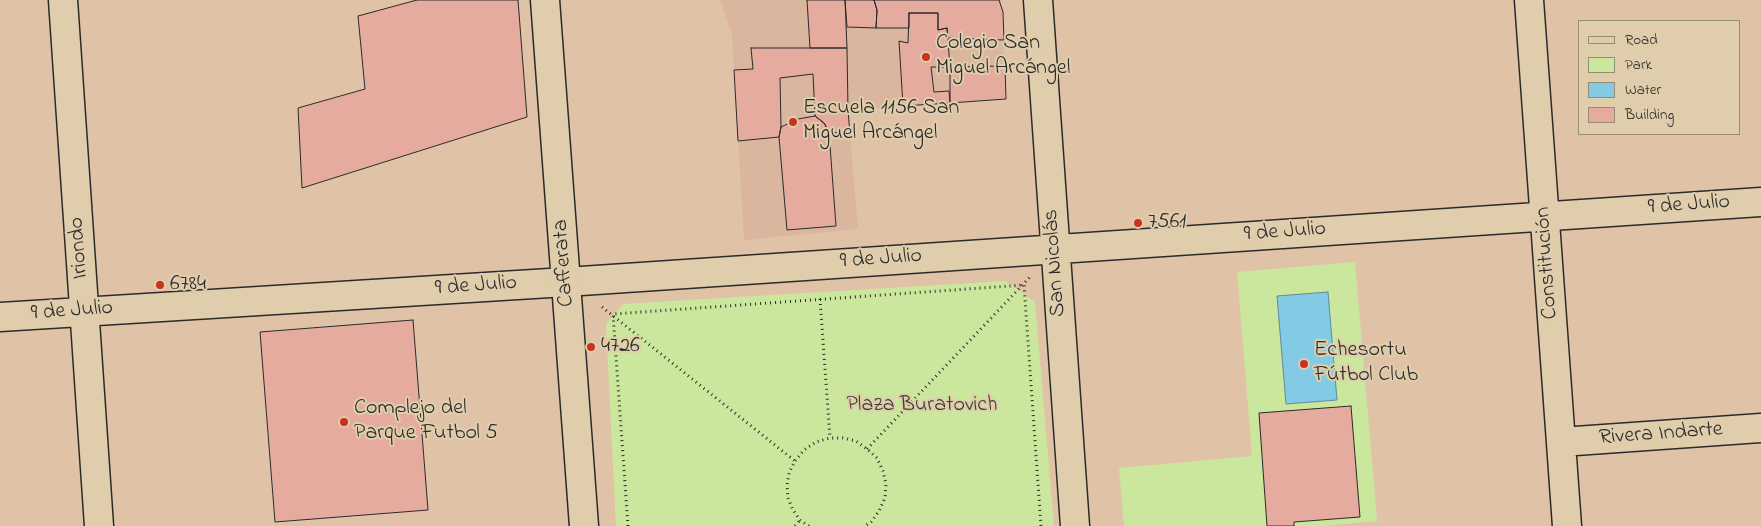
<!DOCTYPE html>
<html>
<head>
<meta charset="utf-8">
<style>
  body { margin:0 }
  #map { position:relative; width:1761px; height:526px; overflow:hidden; background:#e0c3a7; font-family:"Indie Flower",sans-serif }
  canvas { display:block }
  .legend { position:absolute; left:1578px; top:20px; width:162px; height:115px; box-sizing:border-box; background:#dfcdab; border:1px solid #978c78; margin:0; padding:6px 9px; list-style:none; font-size:15px; color:#2b2b2b }
  .legend li { display:flex; align-items:center; gap:10px; height:25px }
  .legend b { width:25px; border:1px solid #978c78 }
</style>
</head>
<body>
<div id="map">
<canvas width="1761" height="526"></canvas>
<ul class="legend">
<li><b style="height:6px;background:#dfcdab"></b>Road</li>
<li><b style="height:14px;background:#cbe79d"></b>Park</li>
<li><b style="height:14px;background:#83cbe4"></b>Water</li>
<li><b style="height:14px;background:#e4ab9e"></b>Building</li>
</ul>
</div>
<script>
const context = document.querySelector('canvas').getContext('2d');
context.lineJoin = 'round';
function fillPath(path, color) { context.fillStyle = color; context.fill(path, 'evenodd'); }
const poly = rows => new Path2D(rows.map(r => 'M' + r).join(''));
function stroke(path, color, width, dash) { context.strokeStyle = color; context.lineWidth = width; context.lineCap = dash ? 'butt' : 'round'; context.setLineDash(dash || []); context.stroke(path); }
function write(font, color, halo, rows, align = 'center') {
  context.font = font + ' "Indie Flower",sans-serif'; context.lineWidth = 4; context.setLineDash([]); context.textBaseline = 'middle'; context.strokeStyle = halo; context.fillStyle = color; for (const [text, x, y, turn = 0] of rows) {
    context.save(); context.translate(x, y); context.rotate((+turn || 0) * Math.PI / 180); context.textAlign = isNaN(turn) ? turn : align; if (halo) context.strokeText(text, 0, 0); context.fillText(text, 0, 0); context.restore();
  }
}
fillPath(poly([
  [720,0,1002,0,1006,99,848,110,858,229,744,240,732,35]
]), '#dab69f');
fillPath(poly([
  [1355,262,1377,521,1324,526,1124,526,1119,468,1252,456,1237,272],
  [1005,281,1035,302,1054,526,616,526,606,324,623,304]
]), '#cbe79d');
const water = poly([
  [1328,292,1337,400,1286,404,1277,296,1328,292]
]);
fillPath(water, '#83cbe4');
stroke(water, '#608b9a', 1);
const building = poly([
  [417,0,518,0,527,117,302,188,298,108,365,89,358,16,417,0],
  [807,0,845,0,847,48,810,48,807,0],
  [845,0,874,0,877,10,876,28,847,27,845,0],
  [874,0,999,0,1003,12,1004,40,948,38,947,28,938,30,938,13,909,13,909,28,876,28,877,10,874,0],
  [909,13,938,13,938,30,947,28,950,67,931,67,934,92,949,91,950,103,903,106,899,41,908,43,909,13],
  [751,48,847,48,848,110,850,134,829,132,824,123,815,116,813,74,780,78,781,127,779,137,738,141,734,70,753,69,751,48],
  [1005,66,1006,99,950,103,950,67,1005,66],
  [815,116,824,123,829,132,836,226,787,230,779,137,781,127,798,119,815,116],
  [413,320,428,510,275,522,260,332,413,320],
  [1351,406,1360,517,1294,522,1294,526,1267,526,1259,413,1351,406]
]);
fillPath(building, '#e4ab9e');
stroke(building, '#2b2b2b', 1);
const minor = poly([
  [63,0,99,526],
  [1038,0,1075,526],
  [1529,0,1567,526],
  [0,317,566,282,1761,202],
  [1561,442,1761,428]
]);
const major = poly([
  [545,0,584,526]
]);
stroke(minor, '#2b2b2b', 31);
stroke(major, '#2b2b2b', 31);
stroke(poly([
  [820,299,830,438],
  [602,307,795,461],
  [867,449,1030,277],
  [628,526,613,314,1024,285,1041,526],
  [795,526,800,520],
  [809,526,800,520,793,510,788,498,787,485,789,473,795,461,804,450,816,442,830,438,843,438,856,441,867,449,877,458,883,471,886,484,885,498,879,511,871,522,865,526]
]), '#2b2b2b', 3, [1, 4]);
stroke(minor, '#dfcdab', 28);
stroke(major, '#dfcdab', 28);
for (const [x, y, r, color] of [
  [926,57,5,"#c8321e"],
  [793,122,5,"#c8321e"],
  [1138,223,5,"#c8321e"],
  [160,285,5,"#c8321e"],
  [591,347,5,"#c8321e"],
  [1304,364,5,"#c8321e"],
  [344,422,5,"#c8321e"]
]) { const dot = new Path2D(); dot.arc(x, y, r, 0, 2 * Math.PI); context.fillStyle = color; context.fill(dot); stroke(dot, '#dfcdab', 2); }
write('22px', '#2b2b2b', '#dfcdab', [
  ["Colegio San",936,44],
  ["Miguel Arcángel",936,69],
  ["Escuela 1156 San",803,109],
  ["Miguel Arcángel",803,134],
  ["7561",1148,223],
  ["6784",170,285],
  ["4726",601,347],
  ["Echesortu",1314,351],
  ["Fútbol Club",1314,376],
  ["Complejo del",354,409],
  ["Parque Futbol 5",354,434]
], 'left');
write('22px', '#2b2b2b', '#dfcdab', [
  ["9 de Julio",1689,206,-4],
  ["9 de Julio",1285,233,-4],
  ["Iriondo",80,248,-94],
  ["9 de Julio",881,260,-4],
  ["Cafferata",565,263,-94],
  ["San Nicolás",1056,263,-94],
  ["Constitución",1548,263,-94],
  ["9 de Julio",476,287,-4],
  ["9 de Julio",72,312,-4],
  ["Rivera Indarte",1661,435,-4]
]);
write('22px', '#3b3e36', '#dfcdab', [
  ["Plaza Buratovich",922,406]
]);
</script>
</body>
</html>
